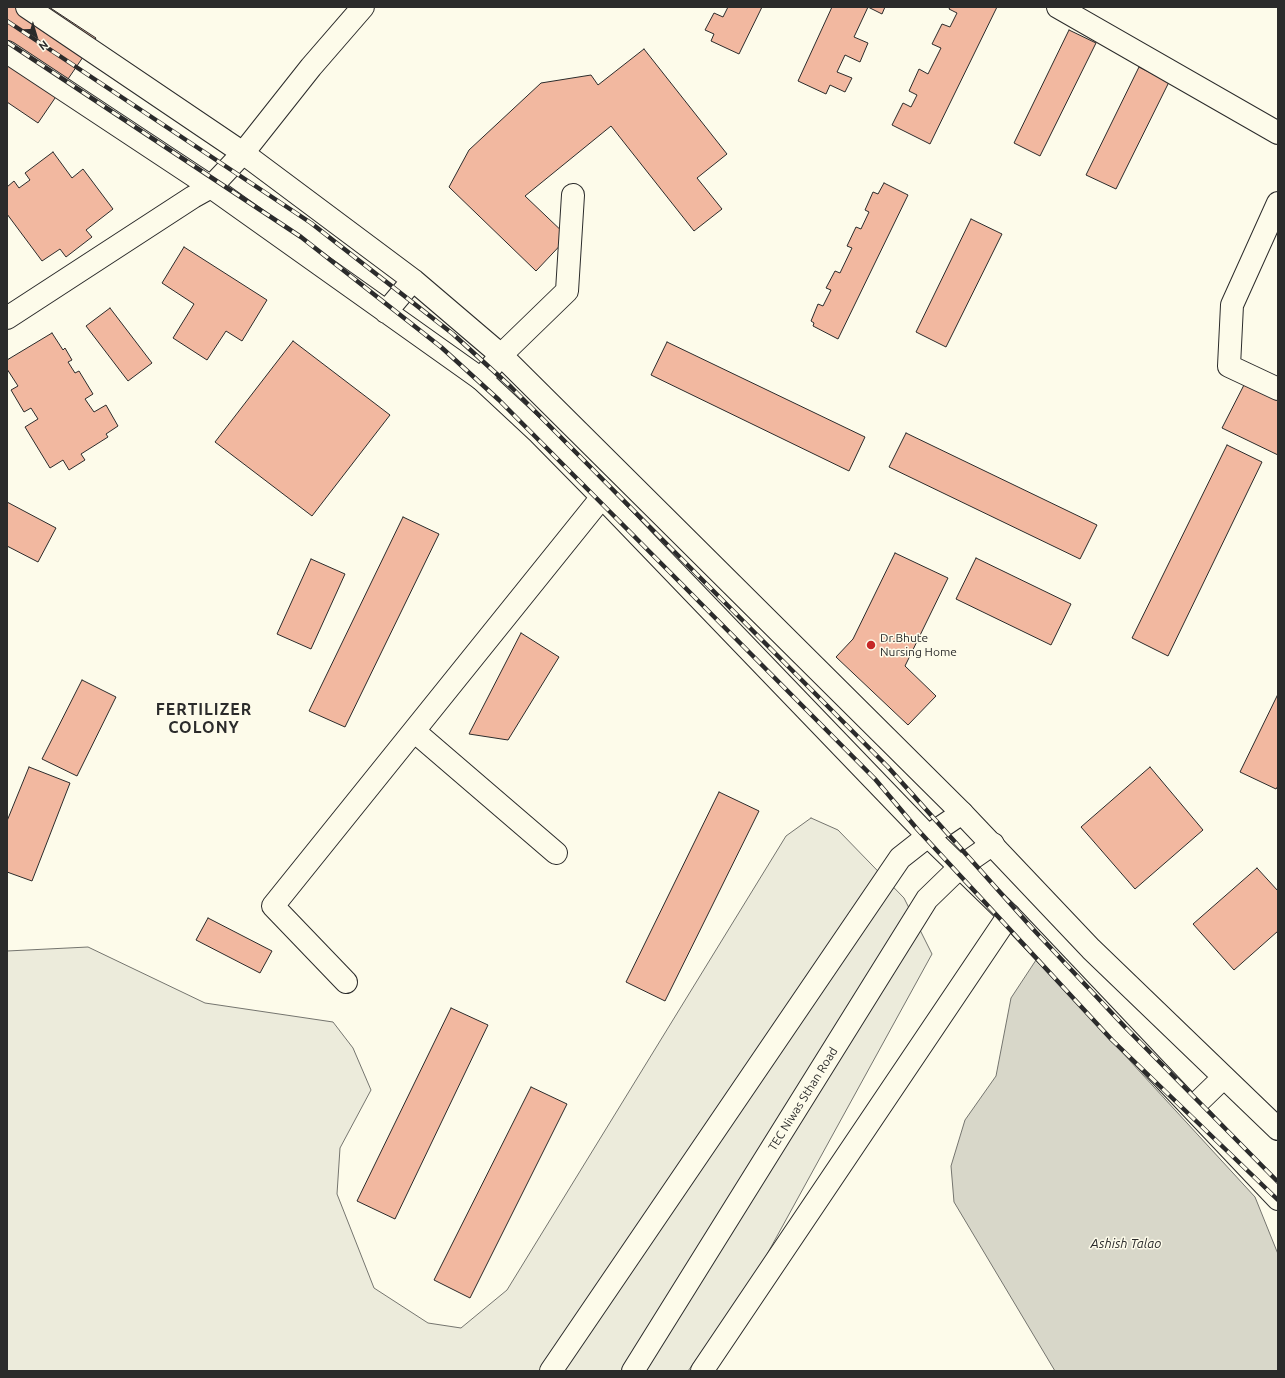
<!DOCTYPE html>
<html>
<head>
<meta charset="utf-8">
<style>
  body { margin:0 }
  #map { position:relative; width:1285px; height:1378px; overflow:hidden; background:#fdfbea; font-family:Ubuntu,sans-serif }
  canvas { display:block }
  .frame { position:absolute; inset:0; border:8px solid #2b2b2b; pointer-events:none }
  .north { position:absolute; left:16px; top:16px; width:40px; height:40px; -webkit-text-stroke:3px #fdfbea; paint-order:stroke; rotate:142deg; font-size:11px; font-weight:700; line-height:16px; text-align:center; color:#2b2b2b }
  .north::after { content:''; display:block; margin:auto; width:14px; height:18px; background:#2b2b2b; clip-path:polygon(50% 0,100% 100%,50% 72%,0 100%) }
</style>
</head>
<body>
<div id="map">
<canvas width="1285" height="1378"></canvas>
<div class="frame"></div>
<div class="north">N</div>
</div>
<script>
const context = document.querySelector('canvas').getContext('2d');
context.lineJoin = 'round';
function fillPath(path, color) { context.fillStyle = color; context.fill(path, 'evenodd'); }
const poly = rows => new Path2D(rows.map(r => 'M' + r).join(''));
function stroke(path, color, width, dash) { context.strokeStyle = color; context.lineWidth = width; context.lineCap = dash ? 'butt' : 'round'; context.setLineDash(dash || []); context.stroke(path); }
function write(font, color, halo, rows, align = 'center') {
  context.font = font + ' Ubuntu,sans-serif'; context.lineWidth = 3; context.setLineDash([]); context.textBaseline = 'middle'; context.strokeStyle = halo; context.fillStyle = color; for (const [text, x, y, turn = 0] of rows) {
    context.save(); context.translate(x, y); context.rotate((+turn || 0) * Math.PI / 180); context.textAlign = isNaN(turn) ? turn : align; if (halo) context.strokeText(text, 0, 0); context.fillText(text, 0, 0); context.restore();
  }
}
const green = poly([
  [811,818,838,830,904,898,932,954,754,1278,688,1371,7,1371,7,951,88,947,205,1003,333,1022,353,1048,371,1090,340,1148,337,1194,374,1288,428,1323,461,1328,507,1290,786,836,811,818]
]);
fillPath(green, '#ecebdb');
stroke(green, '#74746e', 1);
const water = poly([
  [1040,954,1108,1037,1255,1197,1278,1254,1278,1371,1055,1371,954,1202,951,1166,965,1120,996,1076,1011,998,1040,954]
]);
fillPath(water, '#d8d7c9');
stroke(water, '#74746e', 1);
const building = poly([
  [7,7,49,7,96,38,38,123,7,102,7,7],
  [728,7,762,7,739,54,711,41,714,34,705,30,714,13,723,17,728,7],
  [832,7,885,7,882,14,868,7,854,37,868,43,860,62,845,55,837,72,852,78,845,92,830,85,826,94,798,81,832,7],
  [950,7,997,7,930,144,892,125,903,103,911,107,917,95,909,91,919,69,928,74,941,48,932,44,942,24,950,27,957,13,949,9,950,7],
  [1069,30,1096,43,1040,156,1014,143,1069,30],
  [644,49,727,154,697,178,722,209,694,231,611,126,525,196,568,237,536,271,449,187,469,150,541,83,591,75,598,85,644,49],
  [1139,67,1169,82,1116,189,1086,175,1139,67],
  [53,152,72,178,83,169,113,209,86,230,92,237,66,257,60,249,42,261,7,214,7,187,14,181,19,188,30,180,25,173,53,152],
  [884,183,908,195,838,339,813,326,814,323,811,321,818,304,823,306,831,290,826,288,835,271,840,273,852,248,847,246,856,227,861,229,869,212,865,210,873,192,878,194,884,183],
  [971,219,1002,234,946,347,916,332,971,219],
  [184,247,267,300,242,341,226,331,207,360,173,338,194,304,162,283,184,247],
  [110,308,152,363,128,381,86,326,110,308],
  [52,333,63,350,65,348,72,360,68,362,75,373,79,371,93,394,85,399,94,412,106,405,118,426,106,434,108,437,81,454,85,460,69,470,63,460,50,468,25,427,38,419,31,408,24,412,11,390,18,386,7,369,7,360,52,333],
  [293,341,390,415,312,516,215,442,293,341],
  [667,342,865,437,849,471,651,375,667,342],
  [1245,383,1278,398,1278,455,1222,428,1245,383],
  [906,433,1097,525,1080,559,889,467,906,433],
  [1227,445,1262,462,1168,656,1132,638,1227,445],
  [7,502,56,528,38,562,7,546,7,502],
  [403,517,439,534,345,727,309,711,403,517],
  [895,553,948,578,905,666,936,696,908,725,836,657,853,639,895,553],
  [976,558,1071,604,1051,645,956,599,976,558],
  [311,559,345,574,311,649,277,634,311,559],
  [521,633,559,657,508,740,469,734,521,633],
  [82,680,116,697,77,776,42,759,82,680],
  [1278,694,1278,786,1276,789,1240,772,1278,694],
  [29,767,70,783,32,881,7,872,7,821,29,767],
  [1150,767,1203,830,1135,889,1081,827,1150,767],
  [719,792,759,811,665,1001,626,982,719,792],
  [1257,868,1278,891,1278,931,1234,970,1193,924,1257,868],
  [208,918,272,951,260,973,196,940,208,918],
  [451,1008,488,1025,395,1219,357,1201,451,1008],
  [531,1087,567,1104,470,1298,434,1280,531,1087]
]);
fillPath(building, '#f2b8a0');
stroke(building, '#2b2b2b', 1);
const minor = poly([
  [1058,7,1278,133],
  [1278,203,1232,305,1229,366,1278,389],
  [7,318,193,197,211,187,243,153,311,67,363,7],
  [481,379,501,355,567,291,573,195],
  [414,731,556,853],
  [346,982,273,906,602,497],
  [551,1371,900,858,928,836,962,813],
  [633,1371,927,899,960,867,993,844],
  [702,1371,1009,915]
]);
const major = poly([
  [27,7,243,153,413,280,501,355,962,813,1091,949,1278,1129],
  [7,52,211,187,481,379,539,433,602,497,928,836,1009,915,1278,1199],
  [386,312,413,280],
  [1192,1108,1224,1077]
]);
stroke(minor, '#2b2b2b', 24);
stroke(major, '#2b2b2b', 24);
stroke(minor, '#fdfbea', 22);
stroke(major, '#fdfbea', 22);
const rail = poly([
  [7,21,311,223,453,334,511,387,888,767,1032,928,1125,1027,1278,1182],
  [7,42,301,237,441,347,499,400,875,779,918,830,1112,1040,1278,1200]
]);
stroke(rail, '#2b2b2b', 4.5);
stroke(rail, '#fdfbea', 3, [9]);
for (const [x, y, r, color] of [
  [871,645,5,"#c62828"]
]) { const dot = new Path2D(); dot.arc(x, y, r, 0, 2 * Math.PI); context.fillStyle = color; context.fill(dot); stroke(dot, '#fdfbea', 1.5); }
write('12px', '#2b2b2b', '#fdfbea', [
  ["Dr.Bhute",880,638],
  ["Nursing Home",880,652]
], 'left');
write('12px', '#2b2b2b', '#fdfbea', [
  ["TEC Niwas Sthan Road",803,1099,-58]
]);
write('italic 13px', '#2b2b2b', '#fdfbea', [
  ["Ashish Talao",1126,1244]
]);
context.letterSpacing = '1px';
write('bold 16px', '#2b2b2b', '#fdfbea', [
  ["FERTILIZER",204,710],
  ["COLONY",204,728]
]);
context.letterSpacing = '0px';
</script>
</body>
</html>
